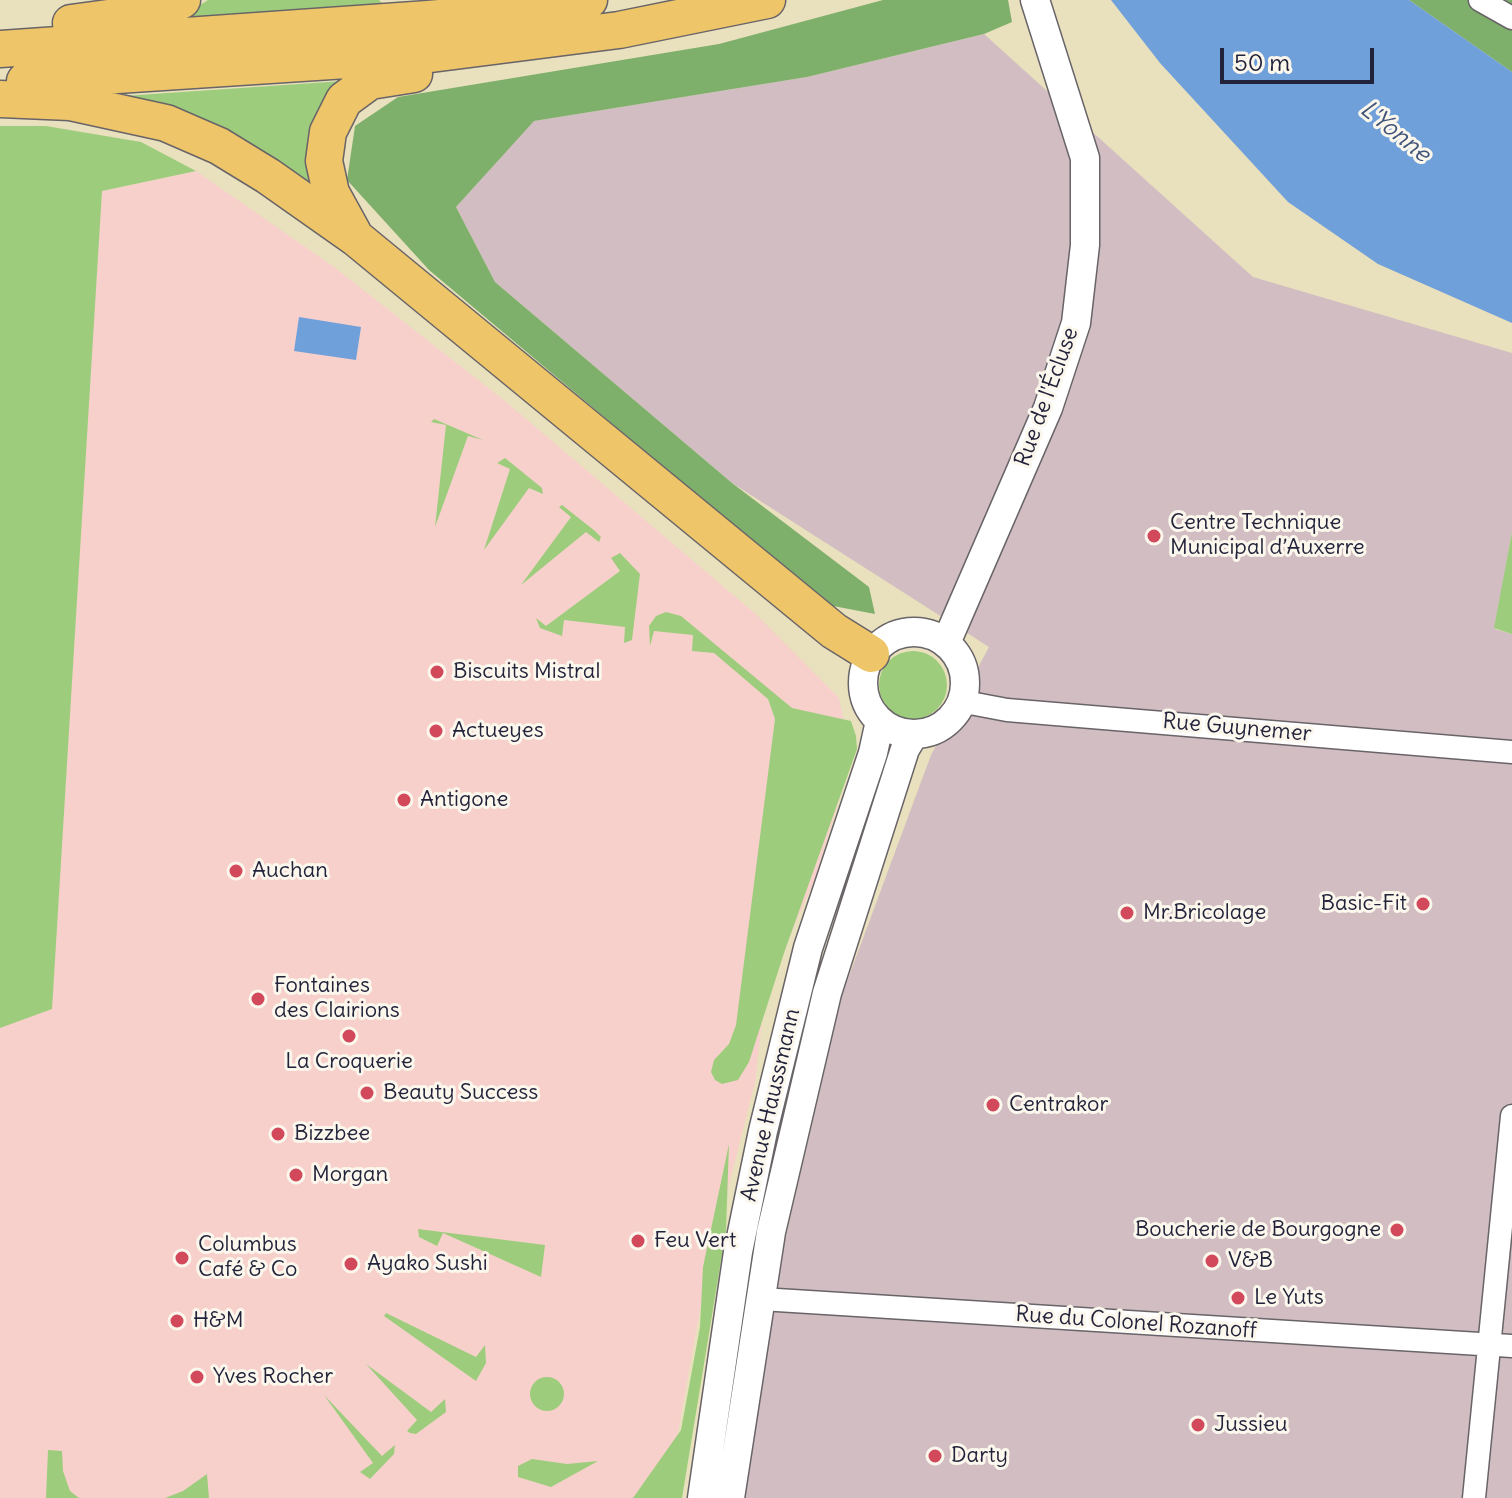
<!DOCTYPE html>
<html>
<head>
<meta charset="utf-8">
<style>
  body { margin:0 }
  #map { position:relative; width:1512px; height:1498px; overflow:hidden; background:#e9e0bd; font-family:Delius,sans-serif }
  canvas { display:block }
  .scale { position:absolute; left:1220px; top:48px; width:154px; height:36px; box-sizing:border-box; border:4px solid #22223b; border-top:0; padding-left:10px; font-size:24px; line-height:28px; white-space:nowrap; color:#22223b; -webkit-text-stroke:6px #fbf7ec; paint-order:stroke }
</style>
</head>
<body>
<div id="map">
<canvas width="1512" height="1498"></canvas>
<div class="scale">50 m</div>
</div>
<script>
const context = document.querySelector('canvas').getContext('2d');
context.lineJoin = 'round';
function fillPath(path, color) { context.fillStyle = color; context.fill(path, 'evenodd'); }
const poly = rows => new Path2D(rows.map(r => 'M' + r).join(''));
function stroke(path, color, width, dash) { context.strokeStyle = color; context.lineWidth = width; context.lineCap = dash ? 'butt' : 'round'; context.setLineDash(dash || []); context.stroke(path); }
function write(font, color, halo, rows, align = 'center') {
  context.font = font + ' Delius,sans-serif'; context.lineWidth = 6; context.setLineDash([]); context.textBaseline = 'middle'; context.strokeStyle = halo; context.fillStyle = color; for (const [text, x, y, turn = 0] of rows) {
    context.save(); context.translate(x, y); context.rotate((+turn || 0) * Math.PI / 180); context.textAlign = isNaN(turn) ? turn : align; if (halo) context.strokeText(text, 0, 0); context.fillText(text, 0, 0); context.restore();
  }
}
fillPath(poly([
  [196,171,334,267,505,401,758,616,839,698,852,759,814,882,780,957,762,1022,755,1082,706,1276,666,1498,0,1498,0,1028,90,336,102,191]
]), '#f7d0cb');
fillPath(poly([
  [984,34,1253,277,1512,353,1512,532,1495,629,1512,634,1512,1498,743,1498,777,1275,842,995,931,755,989,647,732,483,495,282,456,207,533,121,807,77]
]), '#d2bec2');
fillPath(poly([
  [208,0,379,0,388,9,168,26],
  [343,81,321,199,94,98],
  [0,126,46,126,141,142,196,171,102,191,52,1009,0,1028],
  [434,419,483,440,468,436,435,527,446,425,431,422],
  [505,458,542,488,543,494,529,488,484,550,510,469,497,463],
  [562,505,595,531,601,537,599,542,586,532,521,585,571,517,559,507],
  [1512,532,1512,634,1494,628],
  [620,553,640,574,632,640,624,643,625,627,564,620,562,636,540,628,536,618,546,626,620,571,611,558],
  [666,612,681,616,792,708,851,721,856,736,857,749,784,953,749,1062,738,1080,722,1084,715,1080,711,1072,714,1060,729,1044,736,1025,775,719,768,699,714,653,692,651,693,635,654,631,650,646,649,626,656,616],
  '879 685a34 34 0 1 1 68 0a34 34 0 1 1-68 0Z',
  [729,1144,726,1230,682,1498,633,1498,681,1430,700,1327,703,1267],
  [418,1229,545,1245,541,1277,443,1233,437,1246,419,1237],
  [386,1313,476,1357,485,1345,486,1363,476,1381,384,1316],
  [366,1364,431,1412,445,1399,446,1412,416,1434,410,1433,407,1431,417,1420],
  '530 1394a17 17 0 1 1 34 0a17 17 0 1 1-34 0Z',
  [324,1395,382,1456,395,1445,394,1454,370,1479,360,1472,373,1463],
  [48,1450,62,1451,63,1471,70,1491,79,1498,46,1498],
  [532,1459,567,1464,598,1461,551,1487,518,1477,518,1466],
  [207,1474,209,1498,165,1498,183,1491]
]), '#9dcd7c');
fillPath(poly([
  [883,0,1008,0,1012,22,984,34,807,77,534,121,456,207,495,282,732,483,869,587,875,614,828,605,429,270,347,180,355,126,398,97,719,44],
  [1409,0,1512,0,1512,72]
]), '#7eb06c');
fillPath(poly([
  [1111,0,1409,0,1512,72,1512,323,1378,264,1288,202,1160,63],
  [299,317,361,327,356,360,294,351]
]), '#70a0da');
const minor = poly([
  [1480,0,1512,18],
  [963,698,970,703,1007,710,1512,752],
  [761,1299,1512,1346],
  [1474,1498,1512,1116]
]);
const tertiary = poly([
  '863 683a51 51 0 1 1 102 0a51 51 0 1 1-102 0Z',
  [946,643,1048,408,1076,323,1085,245,1085,158,1035,0],
  [702,1498,738,1252,763,1131,808,948,873,753,880,721],
  [730,1498,771,1232,827,993,905,749,914,734]
]);
const primary = poly([
  [71,23,161,11,182,0],
  [0,49,428,19,539,9,589,0],
  [25,81,423,55,619,30,767,0],
  [0,99,70,102,166,123,219,146,268,176,356,238,834,631,871,654],
  [353,233,331,193,324,161,328,132,344,100,370,81,414,74]
]);
stroke(minor, '#686468', 25);
stroke(tertiary, '#686468', 31);
stroke(primary, '#686468', 39);
stroke(minor, '#fff', 22);
stroke(tertiary, '#fff', 28);
stroke(primary, '#eec569', 36);
for (const [x, y, r, color] of [
  [1154,536,8,"#d1495b"],
  [437,672,8,"#d1495b"],
  [436,731,8,"#d1495b"],
  [404,800,8,"#d1495b"],
  [236,871,8,"#d1495b"],
  [1423,904,8,"#d1495b"],
  [1127,913,8,"#d1495b"],
  [258,999,8,"#d1495b"],
  [349,1036,8,"#d1495b"],
  [367,1093,8,"#d1495b"],
  [993,1105,8,"#d1495b"],
  [278,1134,8,"#d1495b"],
  [296,1175,8,"#d1495b"],
  [1397,1230,8,"#d1495b"],
  [638,1241,8,"#d1495b"],
  [182,1258,8,"#d1495b"],
  [1212,1261,8,"#d1495b"],
  [351,1264,8,"#d1495b"],
  [1238,1298,8,"#d1495b"],
  [177,1321,8,"#d1495b"],
  [197,1377,8,"#d1495b"],
  [1198,1425,8,"#d1495b"],
  [935,1456,8,"#d1495b"]
]) { const dot = new Path2D(); dot.arc(x, y, r, 0, 2 * Math.PI); context.fillStyle = color; context.fill(dot); stroke(dot, '#fbf7ec', 3); }
write('22px', '#22223b', '#fbf7ec', [
  ["Rue de l'Écluse",1047,397,-70],
  ["Rue Guynemer",1237,728,5],
  ["Avenue Haussmann",771,1105,-77],
  ["Rue du Colonel Rozanoff",1136,1323,4]
]);
write('22px', '#22223b', '#fbf7ec', [
  ["Centre Technique",1170,523],
  ["Municipal d’Auxerre",1170,548],
  ["Biscuits Mistral",453,672],
  ["Actueyes",452,731],
  ["Antigone",420,800],
  ["Auchan",252,871],
  ["Basic-Fit",1407,904,"right"],
  ["Mr.Bricolage",1143,913],
  ["Fontaines",274,986],
  ["des Clairions",274,1011],
  ["La Croquerie",349,1062,"center"],
  ["Beauty Success",383,1093],
  ["Centrakor",1009,1105],
  ["Bizzbee",294,1134],
  ["Morgan",312,1175],
  ["Boucherie de Bourgogne",1381,1230,"right"],
  ["Feu Vert",654,1241],
  ["Columbus",198,1245],
  ["Café & Co",198,1270],
  ["V&B",1228,1261],
  ["Ayako Sushi",367,1264],
  ["Le Yuts",1254,1298],
  ["H&M",193,1321],
  ["Yves Rocher",213,1377],
  ["Jussieu",1214,1425],
  ["Darty",951,1456]
], 'left');
write('italic 24px', '#41547b', '#fbf7ec', [
  ["L'Yonne",1395,132,39]
]);
</script>
</body>
</html>
